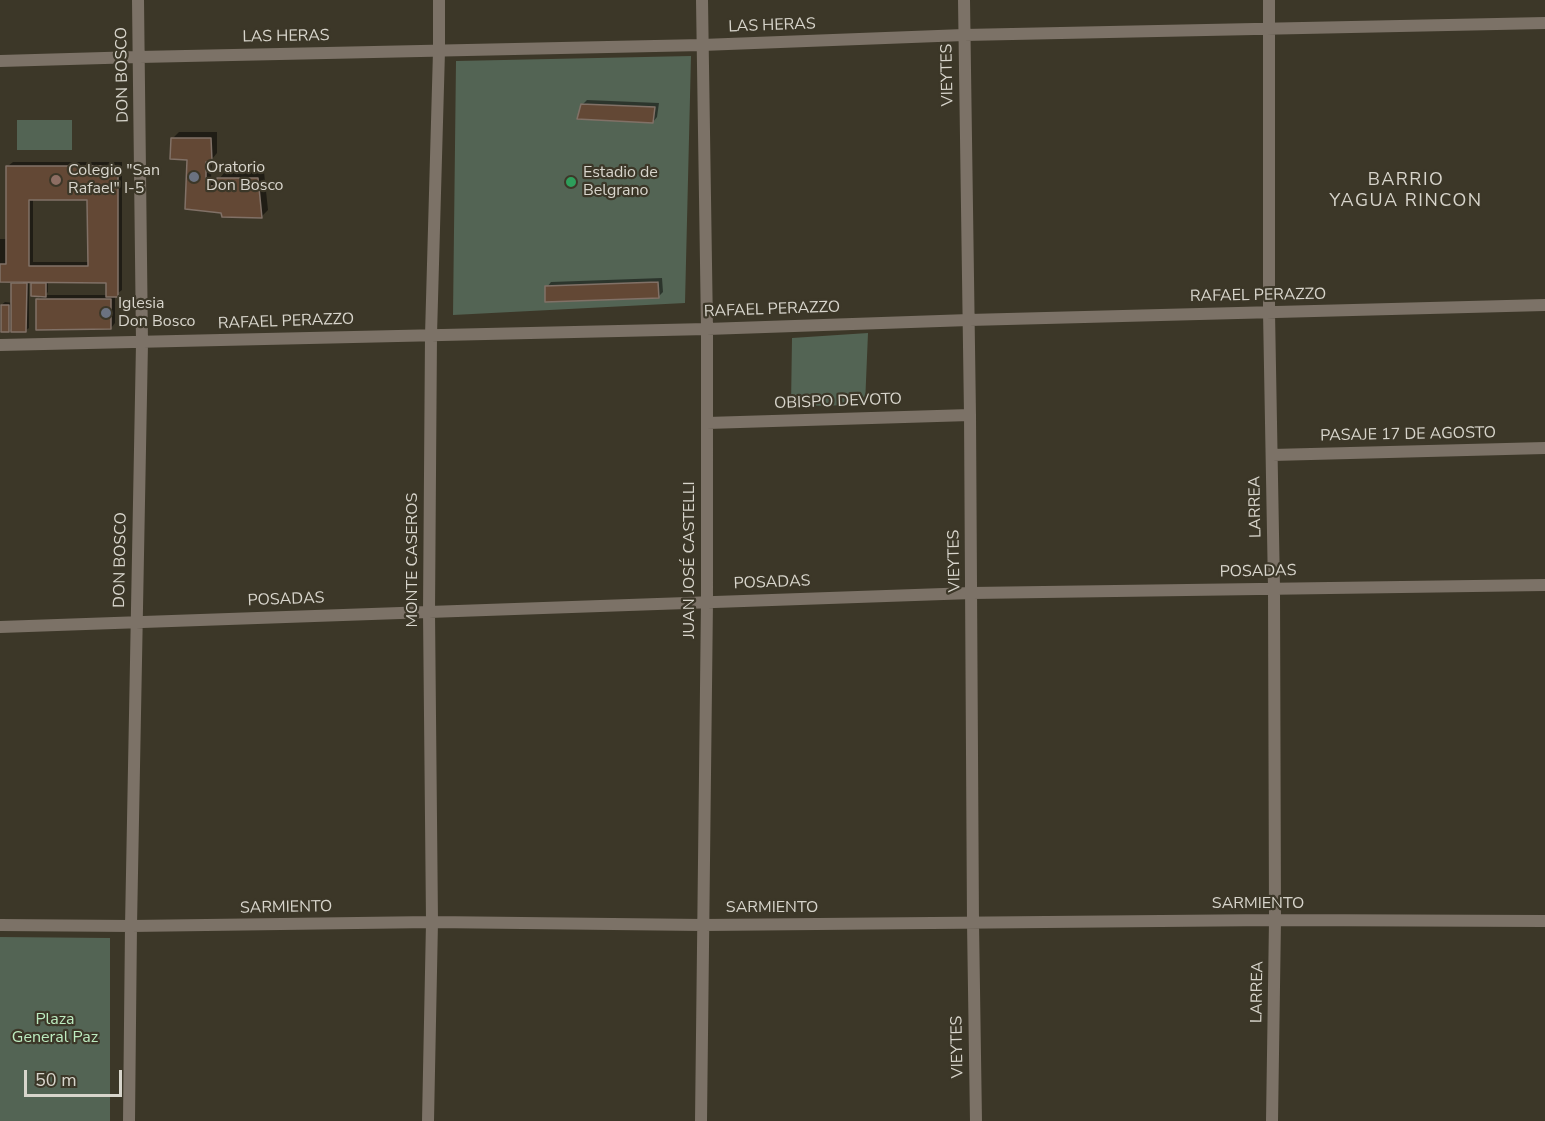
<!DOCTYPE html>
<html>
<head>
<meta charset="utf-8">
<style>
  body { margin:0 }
  #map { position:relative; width:1545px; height:1121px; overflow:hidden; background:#3c3728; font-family:"Nunito Sans",sans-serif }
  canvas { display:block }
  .scale { position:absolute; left:24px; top:1070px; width:98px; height:27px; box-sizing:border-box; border:3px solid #d8d5cc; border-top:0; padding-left:8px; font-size:18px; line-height:21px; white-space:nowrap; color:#d8d5cc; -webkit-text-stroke:4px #3c3728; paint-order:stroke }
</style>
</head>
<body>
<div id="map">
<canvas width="1545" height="1121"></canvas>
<div class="scale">50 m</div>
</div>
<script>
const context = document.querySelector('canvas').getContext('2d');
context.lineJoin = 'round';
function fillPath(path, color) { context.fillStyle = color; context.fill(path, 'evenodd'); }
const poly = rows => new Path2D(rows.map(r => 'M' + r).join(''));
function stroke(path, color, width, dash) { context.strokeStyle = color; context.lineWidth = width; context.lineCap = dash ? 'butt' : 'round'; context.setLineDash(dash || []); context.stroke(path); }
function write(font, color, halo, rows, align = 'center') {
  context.font = font + ' "Nunito Sans",sans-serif'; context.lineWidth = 4.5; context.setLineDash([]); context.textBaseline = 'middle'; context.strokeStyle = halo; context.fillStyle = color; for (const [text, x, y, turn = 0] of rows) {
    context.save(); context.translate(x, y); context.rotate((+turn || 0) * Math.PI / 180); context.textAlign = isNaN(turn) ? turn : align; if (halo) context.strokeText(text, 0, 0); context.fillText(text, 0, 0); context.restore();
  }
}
fillPath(poly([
  [691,56,685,303,453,315,456,61],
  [17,120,72,120,72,150,17,150],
  [868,333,865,405,791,406,792,338],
  [0,937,110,938,110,1121,0,1121]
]), '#536454');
fillPath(poly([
  [587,100,659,103,657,117,653,122,582,105],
  [179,132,217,132,217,153,212,159,211,180,218,180,225,172,264,172,268,210,261,217,186,208,189,159,172,139],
  [13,162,122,162,122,290,115,295,115,323,111,328,37,300,42,295,32,284,35,281,29,281,29,328,26,330,13,327,9,331,0,331,0,306,5,302,13,303,13,284,16,281,0,281,0,239,8,239,8,166],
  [89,198,89,262,33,262,33,199],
  [48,281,107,281,107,295,45,295,48,292],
  [662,278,663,292,658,297,547,287,551,282]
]), '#0007');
const building = poly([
  [581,104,655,107,653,123,577,119,581,104],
  [171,138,211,138,212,161,206,162,206,186,216,186,217,178,258,178,262,218,222,217,221,213,185,209,187,160,170,159,171,138],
  [6,166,118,166,118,297,106,297,106,283,0,282,0,264,6,264,6,166],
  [29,200,87,200,88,266,29,266,29,200],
  [658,282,659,298,545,302,545,286,658,282],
  [11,283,27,283,26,332,11,332,11,283],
  [31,283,46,283,46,297,31,296,31,283],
  [36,299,111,299,111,329,36,330,36,299],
  [1,305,9,305,9,332,1,332,1,305]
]);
fillPath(building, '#634835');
stroke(building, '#817167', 1.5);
stroke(poly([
  [964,0,970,415,973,923,976,1121],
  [1269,0,1269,312,1274,588,1275,920,1272,1121],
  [0,61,139,57,702,45,964,35,1545,23],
  [0,345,707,329,969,320,1545,305],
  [707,423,970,415],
  [1272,455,1545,448],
  [0,627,972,593,1545,585],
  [0,925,131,926,432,922,703,925,1275,920,1545,921],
  [129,1121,131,926,142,343,138,0],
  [428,1121,432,922,429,612,431,335,439,51,439,0],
  [701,1121,707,601,707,329,702,0]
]), '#7c7267', 12);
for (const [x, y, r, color] of [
  [194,177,6,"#6b7280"],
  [56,180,6,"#8d6e63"],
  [571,182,6,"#2e9e5b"],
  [106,313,6,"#6b7280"]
]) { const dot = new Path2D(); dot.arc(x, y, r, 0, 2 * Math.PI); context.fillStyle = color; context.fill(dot); stroke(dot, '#3c3728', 2); }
write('16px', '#d8d5cc', '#3c3728', [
  ["LAS HERAS",772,26,-2],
  ["LAS HERAS",286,37,-1],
  ["DON BOSCO",123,75,-91],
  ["VIEYTES",948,75,-91],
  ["RAFAEL PERAZZO",1258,296,-1],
  ["RAFAEL PERAZZO",772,310,-2],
  ["RAFAEL PERAZZO",286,322,-2],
  ["OBISPO DEVOTO",838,402,-2],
  ["PASAJE 17 DE AGOSTO",1408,435,-1],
  ["LARREA",1256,507,-91],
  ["DON BOSCO",121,560,-89],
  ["MONTE CASEROS",413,560,-90],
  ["JUAN JOSÉ CASTELLI",690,560,-90],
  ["VIEYTES",955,561,-91],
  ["POSADAS",1258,572,-1],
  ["POSADAS",772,583,-2],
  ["POSADAS",286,600,-2],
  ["SARMIENTO",1258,904],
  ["SARMIENTO",286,908,-1],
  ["SARMIENTO",772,908],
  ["LARREA",1258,992,-89],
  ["VIEYTES",958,1047,-91]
]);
write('16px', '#d8d5cc', '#3c3728', [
  ["Oratorio",206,168],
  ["Don Bosco",206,186],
  ["Colegio \"San",68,171],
  ["Rafael\" I-5",68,189],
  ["Estadio de",583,173],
  ["Belgrano",583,191],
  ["Iglesia",118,304],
  ["Don Bosco",118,322]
], 'left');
write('16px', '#bdecc0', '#3c3728', [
  ["Plaza",55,1020],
  ["General Paz",55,1038]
]);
context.letterSpacing = '1.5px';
write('18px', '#d8d5cc', '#3c3728', [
  ["BARRIO",1406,181],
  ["YAGUA RINCON",1406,202]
]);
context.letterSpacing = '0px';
</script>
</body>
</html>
